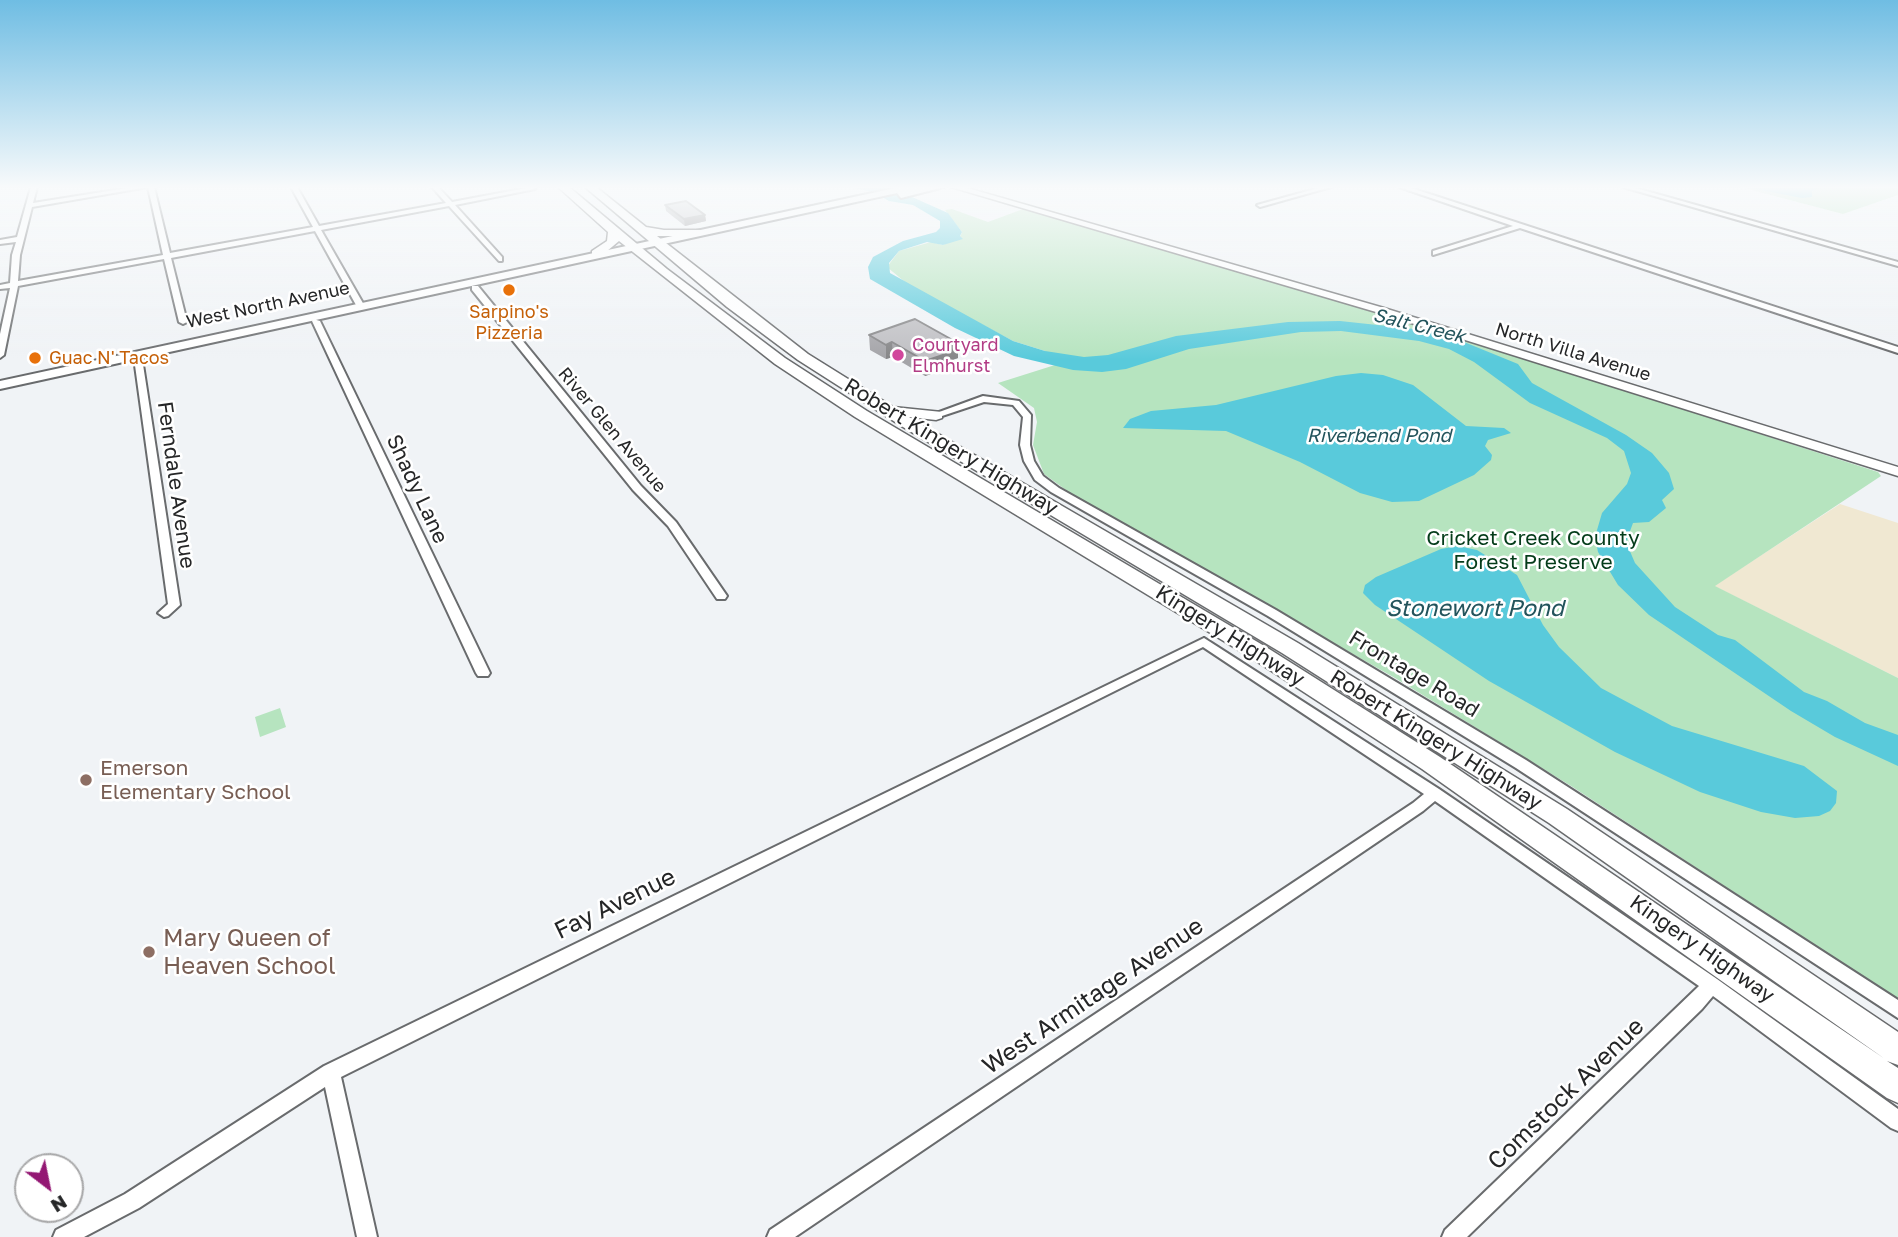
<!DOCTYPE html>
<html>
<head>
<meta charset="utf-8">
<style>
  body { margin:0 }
  #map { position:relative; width:1898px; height:1237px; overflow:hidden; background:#f0f3f6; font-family:"Golos Text",sans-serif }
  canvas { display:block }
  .north { position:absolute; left:14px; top:1153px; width:70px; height:70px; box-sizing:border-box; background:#fff; border:2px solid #a8a8a9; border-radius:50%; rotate:148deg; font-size:19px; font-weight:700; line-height:28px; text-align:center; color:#252627 }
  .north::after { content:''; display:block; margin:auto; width:24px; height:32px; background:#931773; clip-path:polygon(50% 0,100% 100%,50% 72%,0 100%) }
</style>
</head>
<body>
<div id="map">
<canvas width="1898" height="1237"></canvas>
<div class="north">N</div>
</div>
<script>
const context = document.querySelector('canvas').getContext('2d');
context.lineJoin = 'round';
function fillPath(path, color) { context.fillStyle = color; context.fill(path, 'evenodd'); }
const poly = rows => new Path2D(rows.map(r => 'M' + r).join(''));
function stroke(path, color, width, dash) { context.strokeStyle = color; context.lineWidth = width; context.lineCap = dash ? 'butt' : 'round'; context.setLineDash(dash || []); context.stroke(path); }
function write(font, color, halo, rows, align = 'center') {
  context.font = font + ' "Golos Text",sans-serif'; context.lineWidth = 5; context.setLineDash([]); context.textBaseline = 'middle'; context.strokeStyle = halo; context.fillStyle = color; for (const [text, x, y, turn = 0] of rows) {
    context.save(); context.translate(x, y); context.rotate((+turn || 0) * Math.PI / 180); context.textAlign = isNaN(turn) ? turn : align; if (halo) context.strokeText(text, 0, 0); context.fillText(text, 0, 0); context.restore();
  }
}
fillPath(poly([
  [1840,504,1898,523,1898,678,1714,586]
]), '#f0e8d2');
fillPath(poly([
  [1740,187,1898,187,1898,195,1843,214],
  [952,209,988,222,1023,209,1452,335,1878,472,1881,476,1715,586,1898,678,1898,999,1571,786,1395,678,1070,493,1044,474,1033,445,1037,422,1034,408,998,383,1055,365,1045,351,1013,341,911,287,887,267,899,251,931,242,943,245,960,237,962,232,945,210],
  [280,708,286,727,260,737,255,717]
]), '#b6e4bf');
fillPath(poly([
  [849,187,892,188,948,213,962,232,960,236,963,239,943,245,927,242,899,251,889,263,890,273,1013,341,1045,351,1084,357,1108,355,1176,336,1288,322,1340,321,1424,330,1464,342,1518,364,1532,383,1626,435,1652,453,1669,473,1674,489,1662,500,1666,508,1649,522,1633,523,1626,542,1635,563,1675,607,1718,635,1735,640,1804,692,1827,701,1865,723,1898,735,1898,766,1835,737,1791,711,1649,615,1618,585,1598,552,1595,537,1602,513,1627,484,1631,473,1624,451,1607,438,1530,403,1474,362,1449,349,1419,341,1341,331,1301,332,1189,349,1126,369,1102,372,1073,370,1014,356,955,328,870,279,868,267,873,257,903,241,936,232,940,228,940,221,913,205,889,201,873,192],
  [1745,187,1823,187,1812,191,1812,197,1802,198],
  [1361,373,1383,375,1413,385,1466,426,1504,428,1511,433,1488,440,1485,446,1492,455,1491,460,1474,475,1419,501,1392,502,1360,493,1300,462,1226,431,1123,428,1130,419,1151,411,1216,405,1336,376],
  [1458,546,1477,550,1517,575,1543,625,1559,647,1601,688,1672,726,1804,766,1837,791,1836,803,1830,811,1819,816,1795,818,1761,812,1700,792,1615,752,1489,681,1375,605,1363,593,1365,585,1376,577,1441,549]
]), '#59cadb');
const minor = poly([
  [31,187,37,187,33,203,134,187,154,187,170,253,313,227,291,187,297,187,319,226,446,203,432,187,438,187,452,202,532,187,535,189,455,205,502,257,502,261,499,261,449,206,321,230,364,305,360,307,356,305,315,231,171,258,187,322,183,324,179,322,164,259,18,286,4,355,0,358,0,334,10,288,0,289,0,285,10,283,12,255,16,242,0,244,0,240,17,237,31,187],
  [148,187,163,255,18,281,20,255,32,207,148,187],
  [1322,187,1331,187,1260,207,1257,205,1322,187],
  [1399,187,1408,187,1898,347,1898,353,1520,228,1433,255,1433,251,1513,226,1399,187],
  [1623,187,1632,187,1898,262,1898,266,1623,187],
  [472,286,478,286,641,486,676,522,727,596,725,599,717,599,668,526,633,490,472,290,472,286],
  [313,319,320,321,490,673,488,676,478,676,476,673,312,321,313,319],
  [138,355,142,358,180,605,168,616,164,617,158,613,168,604,134,358,138,355],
  [983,396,1019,401,1031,415,1030,445,1034,461,1043,476,1059,488,1276,610,1526,760,1898,1000,1898,1018,1516,768,1268,616,1051,492,1035,480,1024,461,1020,445,1023,417,1013,405,984,402,939,417,933,417,931,415,983,396],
  [1204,638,1439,789,1717,979,1898,1109,1898,1131,1891,1128,1713,996,1702,1009,1467,1237,1442,1237,1445,1230,1699,986,1435,801,1423,811,795,1237,767,1237,770,1230,1413,803,1424,794,1203,647,341,1077,377,1237,357,1237,325,1087,139,1208,84,1237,53,1237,56,1230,125,1194,324,1066,1204,638]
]);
const secondary = poly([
  [951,187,964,187,1384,308,1898,467,1898,476,1376,312,951,187]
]);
const primary = poly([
  [900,187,944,187,901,198,897,193,0,389,0,381,900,187]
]);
const trunk = poly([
  [558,187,569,187,667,269,785,358,867,411,1266,647,1440,757,1885,1059,1549,823,1282,653,903,427,798,360,727,307,585,187,596,187,646,227,664,230,703,230,703,234,699,236,657,236,808,354,893,407,942,412,942,418,936,420,909,417,1298,643,1567,809,1898,1032,1898,1065,1887,1061,1898,1068,1898,1103,1887,1098,1422,769,1250,657,855,417,775,364,619,241,600,257,592,257,592,251,607,241,608,232,558,187]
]);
stroke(minor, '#696b6d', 4);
stroke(secondary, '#696b6d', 3);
stroke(primary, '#696b6d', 4);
stroke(trunk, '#696b6d', 3);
fillPath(minor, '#fff');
fillPath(secondary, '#fff');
fillPath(primary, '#fff');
fillPath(trunk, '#fff');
fillPath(poly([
  [665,205,705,215,706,221,685,226,666,211],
  [869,335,958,343,958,358,946,362,946,369,925,376,893,357,886,359,870,350]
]), '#a4a4a8');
fillPath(poly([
  [705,215,706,221,685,226,684,219],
  [892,342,893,357,886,359,886,345],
  [958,343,958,358,946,362,946,369,925,376,925,361,938,350]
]), '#868688');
const building = poly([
  [686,201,705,215,684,219,665,205,686,201],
  [915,319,958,343,938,350,946,354,925,361,892,342,886,345,869,335,915,319]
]);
fillPath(building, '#bfbfc3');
stroke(building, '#868688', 2);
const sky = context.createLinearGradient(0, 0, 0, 360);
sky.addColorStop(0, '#6fbde3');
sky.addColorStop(0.52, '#f8fafb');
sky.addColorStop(1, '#f8fafb00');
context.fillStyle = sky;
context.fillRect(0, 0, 1898, 360);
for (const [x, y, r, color] of [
  [509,290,7,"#e8710a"],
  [898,355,7,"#d1479c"],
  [35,358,7,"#e8710a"],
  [86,780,7,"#8d6e63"],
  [149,952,7,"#8d6e63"]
]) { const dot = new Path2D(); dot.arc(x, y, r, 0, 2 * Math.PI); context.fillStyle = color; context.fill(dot); stroke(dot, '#fff', 2.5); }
write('18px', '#252627', '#fff', [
  ["West North Avenue",268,305,-12],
  ["North Villa Avenue",1573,352,17],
  ["River Glen Avenue",612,430,50]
]);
write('18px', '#c56008', '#fff', [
  ["Sarpino's",509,312],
  ["Pizzeria",509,333],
  ["Guac N' Tacos",49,358,"left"]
]);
write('18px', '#b23c85', '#fff', [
  ["Courtyard",912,345],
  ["Elmhurst",912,366]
], 'left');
write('italic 19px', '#23545c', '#fff', [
  ["Salt Creek",1419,326,14],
  ["Riverbend Pond",1379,436]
]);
write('21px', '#252627', '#fff', [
  ["Robert Kingery Highway",951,447,31],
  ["Ferndale Avenue",176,485,82],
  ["Shady Lane",417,489,65],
  ["Kingery Highway",1230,636,32],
  ["Frontage Road",1414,674,31],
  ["Robert Kingery Highway",1436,740,32],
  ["Kingery Highway",1702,949,35]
]);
write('21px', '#043c1a', '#fff', [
  ["Cricket Creek County",1533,538],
  ["Forest Preserve",1533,562]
]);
write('21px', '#785e54', '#fff', [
  ["Emerson",100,768],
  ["Elementary School",100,792]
], 'left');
write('italic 23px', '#23545c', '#fff', [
  ["Stonewort Pond",1475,609]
]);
write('24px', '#252627', '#fff', [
  ["Fay Avenue",615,904,-26],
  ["West Armitage Avenue",1093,996,-34],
  ["Comstock Avenue",1566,1094,-44]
]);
write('24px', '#785e54', '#fff', [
  ["Mary Queen of",163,938],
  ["Heaven School",163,966]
], 'left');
</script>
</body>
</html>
